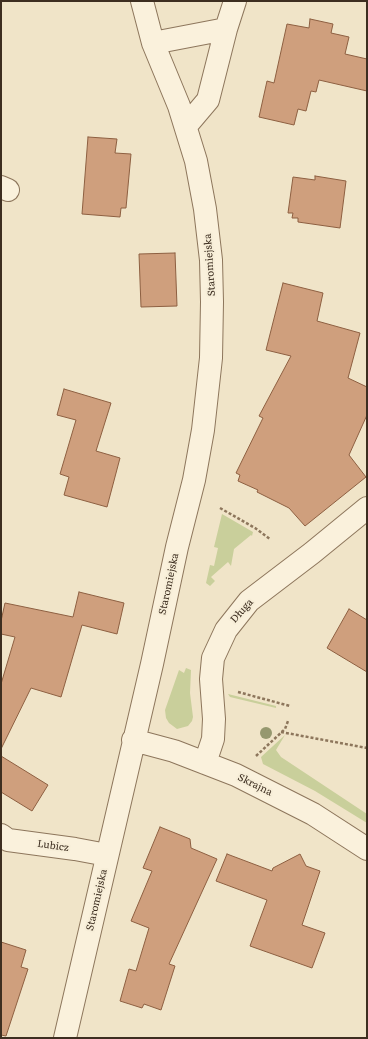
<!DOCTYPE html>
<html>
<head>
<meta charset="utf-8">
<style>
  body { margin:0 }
  #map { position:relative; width:368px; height:1039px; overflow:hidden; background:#f0e4c8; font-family:Literata,serif }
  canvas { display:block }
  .frame { position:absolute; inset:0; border:2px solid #3d2e20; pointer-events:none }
</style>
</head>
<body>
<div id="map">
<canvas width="368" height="1039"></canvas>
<div class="frame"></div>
</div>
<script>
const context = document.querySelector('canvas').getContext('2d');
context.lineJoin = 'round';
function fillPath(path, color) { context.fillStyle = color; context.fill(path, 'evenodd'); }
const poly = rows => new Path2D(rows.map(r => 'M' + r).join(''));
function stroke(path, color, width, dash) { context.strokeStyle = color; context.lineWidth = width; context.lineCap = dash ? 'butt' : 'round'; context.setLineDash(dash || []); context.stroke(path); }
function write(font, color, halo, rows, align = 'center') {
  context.font = font + ' Literata,serif'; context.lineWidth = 4; context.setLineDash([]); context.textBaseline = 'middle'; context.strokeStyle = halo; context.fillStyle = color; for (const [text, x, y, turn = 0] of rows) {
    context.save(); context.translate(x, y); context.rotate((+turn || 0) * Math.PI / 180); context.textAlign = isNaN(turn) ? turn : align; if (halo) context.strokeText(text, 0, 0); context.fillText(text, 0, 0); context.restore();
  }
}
fillPath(poly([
  [222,514,253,532,252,536,251,535,234,549,231,566,228,562,211,577,215,581,210,586,206,583,210,565,214,566,218,548,214,547],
  [186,668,191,670,190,693,193,717,192,721,188,726,177,729,169,723,166,718,165,710,179,670,184,673],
  [228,694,276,706,276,708,230,697],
  [285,735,276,750,281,757,367,814,367,823,315,791,263,764,261,757]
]), '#c9cf9b');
const building = poly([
  [310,19,333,24,331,33,349,37,345,54,367,59,367,91,319,80,316,92,311,91,306,111,298,109,294,125,259,117,267,81,274,83,287,24,309,28,310,19],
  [88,137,117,139,115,153,131,154,126,208,121,208,120,217,82,214,88,137],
  [315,176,346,181,340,228,298,222,298,218,292,218,293,213,288,213,293,177,315,180,315,176],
  [175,253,177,306,141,307,139,254,175,253],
  [283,283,323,293,317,321,360,333,348,378,367,387,367,415,349,455,366,477,305,526,289,508,257,492,258,490,238,481,240,475,236,473,263,418,259,416,291,356,266,350,283,283],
  [64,389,111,403,96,451,120,458,107,507,64,495,69,477,60,474,76,420,57,415,64,389],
  [79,592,124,603,117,634,82,625,61,697,31,688,1,749,1,684,15,637,1,634,1,621,5,603,73,617,79,592],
  [349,609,367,620,367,672,327,648,349,609],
  [1,756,48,785,32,811,1,792,1,756],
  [160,827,190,839,191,848,217,859,169,964,175,966,161,1010,144,1004,142,1008,120,1001,129,969,136,971,149,928,131,921,152,871,143,868,160,827],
  [227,854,272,871,273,868,300,854,306,866,320,871,302,925,325,933,312,968,250,946,267,900,216,881,227,854],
  [1,942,26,950,21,967,28,969,6,1036,1,1035,1,942]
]);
fillPath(building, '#cf9f7d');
stroke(building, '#8d5f41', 1);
const minor = poly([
  [153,43,226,29],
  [186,126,208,100,226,29,235,1],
  [1,187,8,190],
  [133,740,174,751,236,775,313,814,367,849],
  [205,763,213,739,214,719,211,679,213,658,226,630,249,601,312,553,367,508],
  [1,835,8,840,75,849,107,855],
  [65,1038,152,664,177,547,194,480,203,430,211,358,212,302,211,260,205,209,196,161,179,106,153,43,142,1]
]);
stroke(minor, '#8d765c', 24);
stroke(poly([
  [220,508,255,528,270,539],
  [238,692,290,706],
  [281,732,367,748],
  [256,756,285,729,288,721]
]), '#8d765c', 2.5, [3, 2]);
stroke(minor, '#faf1dc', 22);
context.fillStyle = '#96986f';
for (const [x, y] of [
  [266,733]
]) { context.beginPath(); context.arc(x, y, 6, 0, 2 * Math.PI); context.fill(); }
write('10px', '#3d2e20', '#f7eed8', [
  ["Staromiejska",210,265,-94],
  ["Staromiejska",169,584,-78],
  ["Długa",242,611,-48],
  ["Skrajna",255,785,26],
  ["Lubicz",53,846,8],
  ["Staromiejska",97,900,-77]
]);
</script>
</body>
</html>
